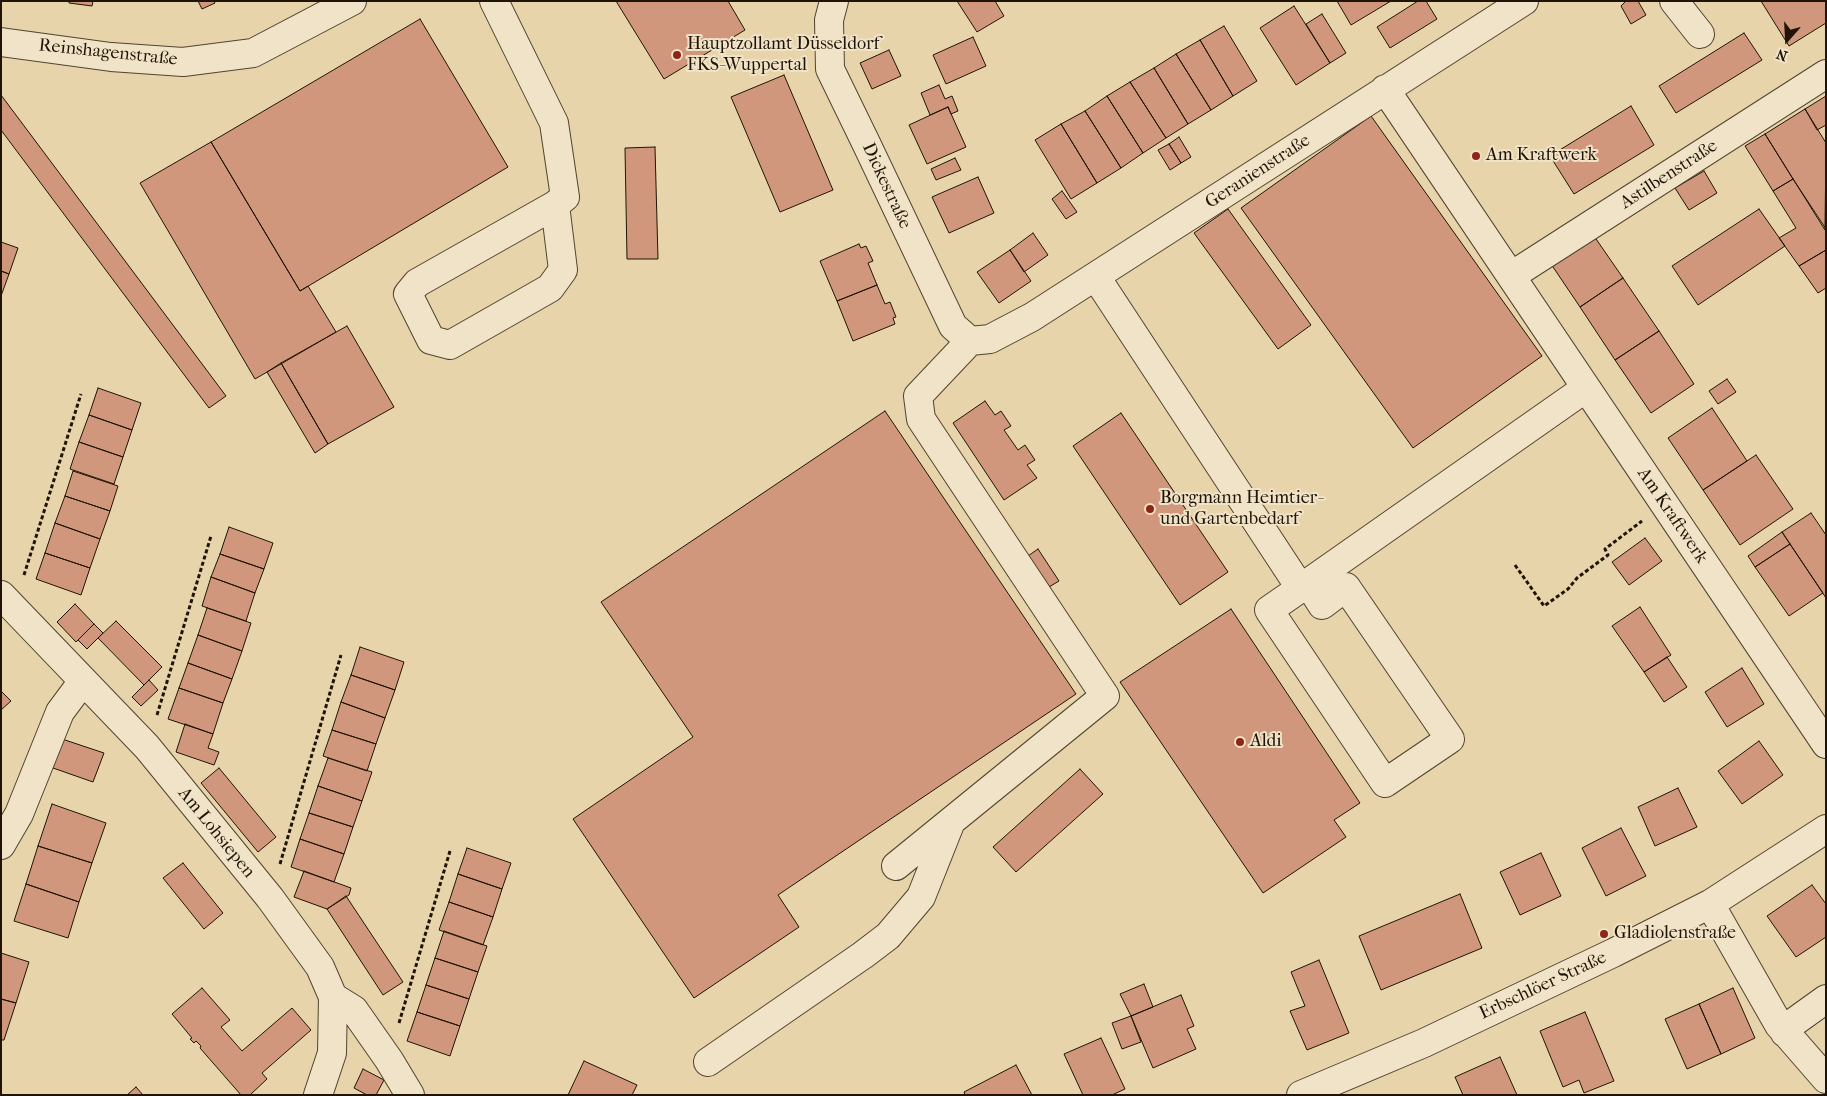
<!DOCTYPE html>
<html>
<head>
<meta charset="utf-8">
<style>
  body { margin:0 }
  #map { position:relative; width:1827px; height:1096px; overflow:hidden; background:#e8d4ab; font-family:"IM FELL French Canon",serif }
  canvas { display:block }
  .frame { position:absolute; inset:0; border:2px solid #1f1405; pointer-events:none }
  .north { position:absolute; left:1762px; top:15px; width:50px; height:50px; -webkit-text-stroke:4px #f0e3c8; paint-order:stroke; rotate:199deg; font-size:14px; font-weight:700; line-height:20px; text-align:center; color:#1f1405 }
  .north::after { content:''; display:block; margin:auto; width:18px; height:22px; background:#1f1405; clip-path:polygon(50% 0,100% 100%,50% 72%,0 100%) }
</style>
</head>
<body>
<div id="map">
<canvas width="1827" height="1096"></canvas>
<div class="frame"></div>
<div class="north">N</div>
</div>
<script>
const context = document.querySelector('canvas').getContext('2d');
context.lineJoin = 'round';
function fillPath(path, color) { context.fillStyle = color; context.fill(path, 'evenodd'); }
const poly = rows => new Path2D(rows.map(r => 'M' + r).join(''));
function stroke(path, color, width, dash) { context.strokeStyle = color; context.lineWidth = width; context.lineCap = dash ? 'butt' : 'round'; context.setLineDash(dash || []); context.stroke(path); }
function write(font, color, halo, rows, align = 'center') {
  context.font = font + ' "IM FELL French Canon",serif'; context.lineWidth = 4; context.setLineDash([]); context.textBaseline = 'middle'; context.strokeStyle = halo; context.fillStyle = color; for (const [text, x, y, turn = 0] of rows) {
    context.save(); context.translate(x, y); context.rotate((+turn || 0) * Math.PI / 180); context.textAlign = isNaN(turn) ? turn : align; if (halo) context.strokeText(text, 0, 0); context.fillText(text, 0, 0); context.restore();
  }
}
const building = poly([
  [69,1,93,1,92,6,69,3,69,1],
  [198,1,214,1,215,3,202,9,198,1],
  [616,1,728,1,745,30,664,79,616,1],
  [957,1,995,1,1004,16,977,32,957,1],
  [1337,1,1391,1,1351,25,1337,1],
  [1418,1,1426,1,1437,19,1390,48,1377,27,1418,1],
  [1626,1,1638,1,1646,15,1631,24,1621,6,1626,1],
  [1761,1,1826,1,1826,23,1789,46,1761,1],
  [1294,6,1330,63,1296,85,1260,28,1294,6],
  [1322,14,1346,53,1330,63,1306,24,1322,14],
  [420,19,508,167,300,291,211,142,420,19],
  [1224,26,1257,81,1233,96,1200,40,1224,26],
  [1744,33,1762,60,1676,113,1659,86,1744,33],
  [973,37,986,66,946,84,933,55,973,37],
  [1200,40,1233,96,1211,110,1176,54,1200,40],
  [889,50,901,76,872,89,860,63,889,50],
  [1176,54,1211,110,1188,124,1154,68,1176,54],
  [1154,68,1188,124,1166,138,1130,82,1154,68],
  [784,75,833,190,780,212,731,97,784,75],
  [1130,82,1166,138,1143,153,1107,96,1130,82],
  [939,85,945,99,952,96,958,111,951,114,948,107,930,115,921,93,939,85],
  [1,95,226,396,209,408,1,130,1,95],
  [1107,96,1143,153,1121,168,1085,111,1107,96],
  [1826,96,1826,125,1817,130,1805,109,1826,96],
  [1631,106,1654,145,1574,194,1550,156,1631,106],
  [948,107,966,147,927,164,909,125,948,107],
  [1805,109,1826,143,1825,230,1765,134,1805,109],
  [1085,111,1121,168,1097,183,1061,124,1085,111],
  [1371,116,1542,356,1413,448,1241,208,1371,116],
  [1061,124,1097,183,1071,199,1035,140,1061,124],
  [1765,134,1793,179,1773,191,1745,146,1765,134],
  [1179,137,1191,157,1181,163,1169,144,1179,137],
  [211,142,300,291,308,286,336,332,255,379,140,183,211,142],
  [1169,144,1181,163,1170,170,1158,150,1169,144],
  [655,147,658,259,627,259,625,148,655,147],
  [955,158,961,170,936,180,931,169,955,158],
  [1704,171,1717,193,1689,210,1675,188,1704,171],
  [978,177,994,213,949,233,932,197,978,177],
  [1793,179,1826,229,1826,250,1799,266,1779,238,1796,228,1773,191,1793,179],
  [1062,191,1077,212,1066,219,1052,199,1062,191],
  [1228,209,1311,325,1278,349,1194,233,1228,209],
  [1759,209,1785,246,1698,305,1672,266,1759,209],
  [1033,233,1048,255,1024,272,1010,250,1033,233],
  [1594,236,1623,278,1580,307,1551,264,1594,236],
  [1,242,18,248,9,274,1,271,1,242],
  [859,244,861,248,866,246,873,261,868,263,877,285,837,301,820,261,859,244],
  [1010,250,1031,281,999,303,977,272,1010,250],
  [1826,250,1826,288,1818,293,1799,266,1826,250],
  [1,271,9,274,1,296,1,271],
  [1623,278,1659,331,1615,360,1580,307,1623,278],
  [877,285,885,304,890,302,896,317,893,318,895,324,853,341,837,301,877,285],
  [347,326,394,407,328,444,281,363,347,326],
  [1659,331,1694,384,1651,413,1615,360,1659,331],
  [281,363,328,444,315,453,267,372,281,363],
  [1727,379,1736,392,1718,404,1709,391,1727,379],
  [98,388,141,403,132,430,89,415,98,388],
  [985,401,995,415,1001,411,1011,426,1004,430,1018,450,1025,445,1035,460,1027,465,1037,478,1004,500,953,423,985,401],
  [1712,408,1747,461,1703,490,1668,438,1712,408],
  [885,411,1076,694,778,895,799,927,694,998,573,819,693,737,601,602,885,411],
  [1121,413,1228,572,1180,605,1073,446,1121,413],
  [89,415,132,430,123,457,79,442,89,415],
  [79,442,123,457,114,484,70,469,79,442],
  [1756,455,1793,509,1740,545,1703,490,1756,455],
  [73,471,118,486,110,511,65,496,73,471],
  [65,496,110,511,100,539,55,523,65,496],
  [1811,513,1826,535,1826,598,1782,532,1811,513],
  [55,523,100,539,90,568,45,553,55,523],
  [229,527,273,543,264,569,220,554,229,527],
  [1782,532,1790,544,1755,567,1748,556,1782,532],
  [1645,538,1662,561,1629,585,1612,562,1645,538],
  [1790,544,1823,593,1789,616,1755,567,1790,544],
  [1038,549,1059,581,1049,587,1028,556,1038,549],
  [45,553,90,568,81,595,36,579,45,553],
  [220,554,264,569,255,593,211,577,220,554],
  [211,577,255,593,246,621,202,606,211,577],
  [75,604,94,624,76,642,57,622,75,604],
  [1640,607,1671,655,1644,672,1612,626,1640,607],
  [207,608,251,623,242,651,198,635,207,608],
  [1231,609,1360,803,1334,820,1346,837,1263,893,1120,682,1231,609],
  [116,621,162,667,144,685,98,638,116,621],
  [94,624,103,633,87,649,78,640,94,624],
  [198,635,242,651,232,679,188,663,198,635],
  [360,647,404,662,395,690,351,675,360,647],
  [1667,657,1687,687,1664,702,1644,672,1667,657],
  [188,663,232,679,223,703,179,688,188,663],
  [1742,668,1764,704,1727,727,1705,692,1742,668],
  [351,675,395,690,385,718,341,702,351,675],
  [149,680,158,690,141,706,132,697,149,680],
  [179,688,223,703,213,734,168,719,179,688],
  [1,691,11,701,1,710,1,691],
  [341,702,385,718,376,744,332,730,341,702],
  [185,724,213,734,208,748,219,752,214,765,176,752,185,724],
  [332,730,376,744,367,771,323,756,332,730],
  [62,739,104,753,93,782,53,768,62,739],
  [1759,741,1783,775,1742,804,1718,771,1759,741],
  [328,758,372,772,362,801,318,786,328,758],
  [219,768,276,837,258,852,201,783,219,768],
  [1080,769,1103,794,1016,872,993,847,1080,769],
  [318,786,362,801,353,827,309,813,318,786],
  [1678,788,1697,827,1655,846,1638,807,1678,788],
  [52,804,106,823,92,863,38,846,52,804],
  [309,813,353,827,344,854,300,839,309,813],
  [1621,828,1646,876,1606,896,1582,848,1621,828],
  [300,839,344,854,334,882,291,867,300,839],
  [38,846,92,863,79,902,26,884,38,846],
  [467,848,511,863,502,889,458,874,467,848],
  [1541,853,1561,896,1520,915,1500,872,1541,853],
  [183,863,223,913,204,929,163,878,183,863],
  [304,871,351,888,349,895,327,909,294,897,304,871],
  [458,874,502,889,493,917,449,902,458,874],
  [26,884,79,902,68,938,14,921,26,884],
  [1812,885,1826,904,1826,937,1796,957,1767,916,1812,885],
  [1460,894,1482,948,1381,990,1359,936,1460,894],
  [346,896,403,982,383,995,327,909,346,896],
  [449,902,493,917,483,945,439,930,449,902],
  [444,931,487,946,478,972,435,958,444,931],
  [1,953,29,962,16,1003,1,999,1,953],
  [435,958,478,972,469,999,426,985,435,958],
  [1319,960,1349,1033,1307,1050,1290,1011,1305,1006,1291,972,1319,960],
  [1144,984,1153,1007,1131,1016,1120,994,1144,984],
  [426,985,469,999,460,1026,417,1012,426,985],
  [202,988,230,1020,221,1027,242,1051,292,1008,311,1030,262,1073,267,1079,250,1095,241,1095,200,1048,201,1046,196,1041,194,1043,190,1039,192,1038,172,1014,202,988],
  [1733,988,1755,1038,1721,1054,1699,1004,1733,988],
  [1181,995,1194,1026,1187,1029,1196,1049,1153,1068,1131,1016,1181,995],
  [1,999,16,1003,4,1040,1,1040,1,999],
  [1699,1004,1721,1054,1687,1069,1665,1019,1699,1004],
  [417,1012,460,1026,450,1056,407,1041,417,1012],
  [1585,1012,1614,1081,1584,1093,1579,1080,1563,1087,1540,1031,1585,1012],
  [1131,1016,1141,1042,1122,1049,1112,1023,1131,1016],
  [1101,1038,1125,1089,1112,1095,1083,1095,1064,1054,1101,1038],
  [1500,1057,1517,1095,1463,1095,1455,1077,1500,1057],
  [584,1061,637,1085,632,1095,568,1095,584,1061],
  [1016,1065,1032,1095,965,1095,964,1092,1016,1065],
  [363,1069,384,1080,376,1095,367,1095,354,1088,363,1069],
  [136,1087,143,1095,127,1095,136,1087]
]);
fillPath(building, '#d1977c');
stroke(building, '#1f1405', 1);
const minor = poly([
  [494,1,554,123,565,197,555,205,417,283,408,294,431,340,450,345,550,288,563,270,555,205],
  [834,1,829,20,830,69,866,143,953,326,970,341,990,339,1032,317,1524,1],
  [1674,1,1700,34],
  [1,42,111,57,183,62,253,53,352,1],
  [1385,89,1826,744],
  [1511,276,1826,74],
  [1096,277,1301,589],
  [1308,583,1269,610,1385,783,1450,739,1346,587,1322,605,1308,583,1586,388],
  [1,595,147,747,270,898,320,967,333,997,332,1053,318,1095],
  [1,845,19,814,60,712,83,681],
  [896,866,1105,696,921,419,918,396,970,341],
  [1710,904,1779,1025,1826,1079],
  [333,997,354,1010,389,1060,410,1095],
  [1785,1033,1794,1022,1826,999],
  [708,1062,863,955,888,936,921,897,950,824],
  [1301,1095,1424,1043,1613,953,1710,904,1826,829]
]);
stroke(minor, '#51442e', 30);
stroke(poly([
  [1515,565,1544,606,1568,589,1577,578,1608,555,1605,549,1642,521],
  [24,575,81,394],
  [157,715,211,536],
  [280,864,341,655],
  [399,1023,450,851]
]), '#1f1405', 3, [4, 2.5]);
stroke(minor, '#f0e3c8', 28);
for (const [x, y, r, color] of [
  [677,55,5,"#8f2418"],
  [1476,156,5,"#8f2418"],
  [1150,509,5,"#8f2418"],
  [1240,742,5,"#8f2418"],
  [1604,934,5,"#8f2418"]
]) { const dot = new Path2D(); dot.arc(x, y, r, 0, 2 * Math.PI); context.fillStyle = color; context.fill(dot); stroke(dot, '#f0e3c8', 2); }
write('18px', '#1f1405', '#f0e3c8', [
  ["Hauptzollamt Düsseldorf",687,45],
  ["FKS-Wuppertal",687,66],
  ["Am Kraftwerk",1486,156],
  ["Borgmann Heimtier-",1160,499],
  ["und Gartenbedarf",1160,520],
  ["Aldi",1250,742],
  ["Gladiolenstraße",1614,934]
], 'left');
write('18px', '#1f1405', '#f0e3c8', [
  ["Reinshagenstraße",108,53,6],
  ["Geranienstraße",1258,172,-33],
  ["Astilbenstraße",1669,175,-33],
  ["Dickestraße",886,186,65],
  ["Am Kraftwerk",1672,516,56],
  ["Am Lohsiepen",216,833,51],
  ["Erbschlöer Straße",1543,986,-25]
]);
</script>
</body>
</html>
